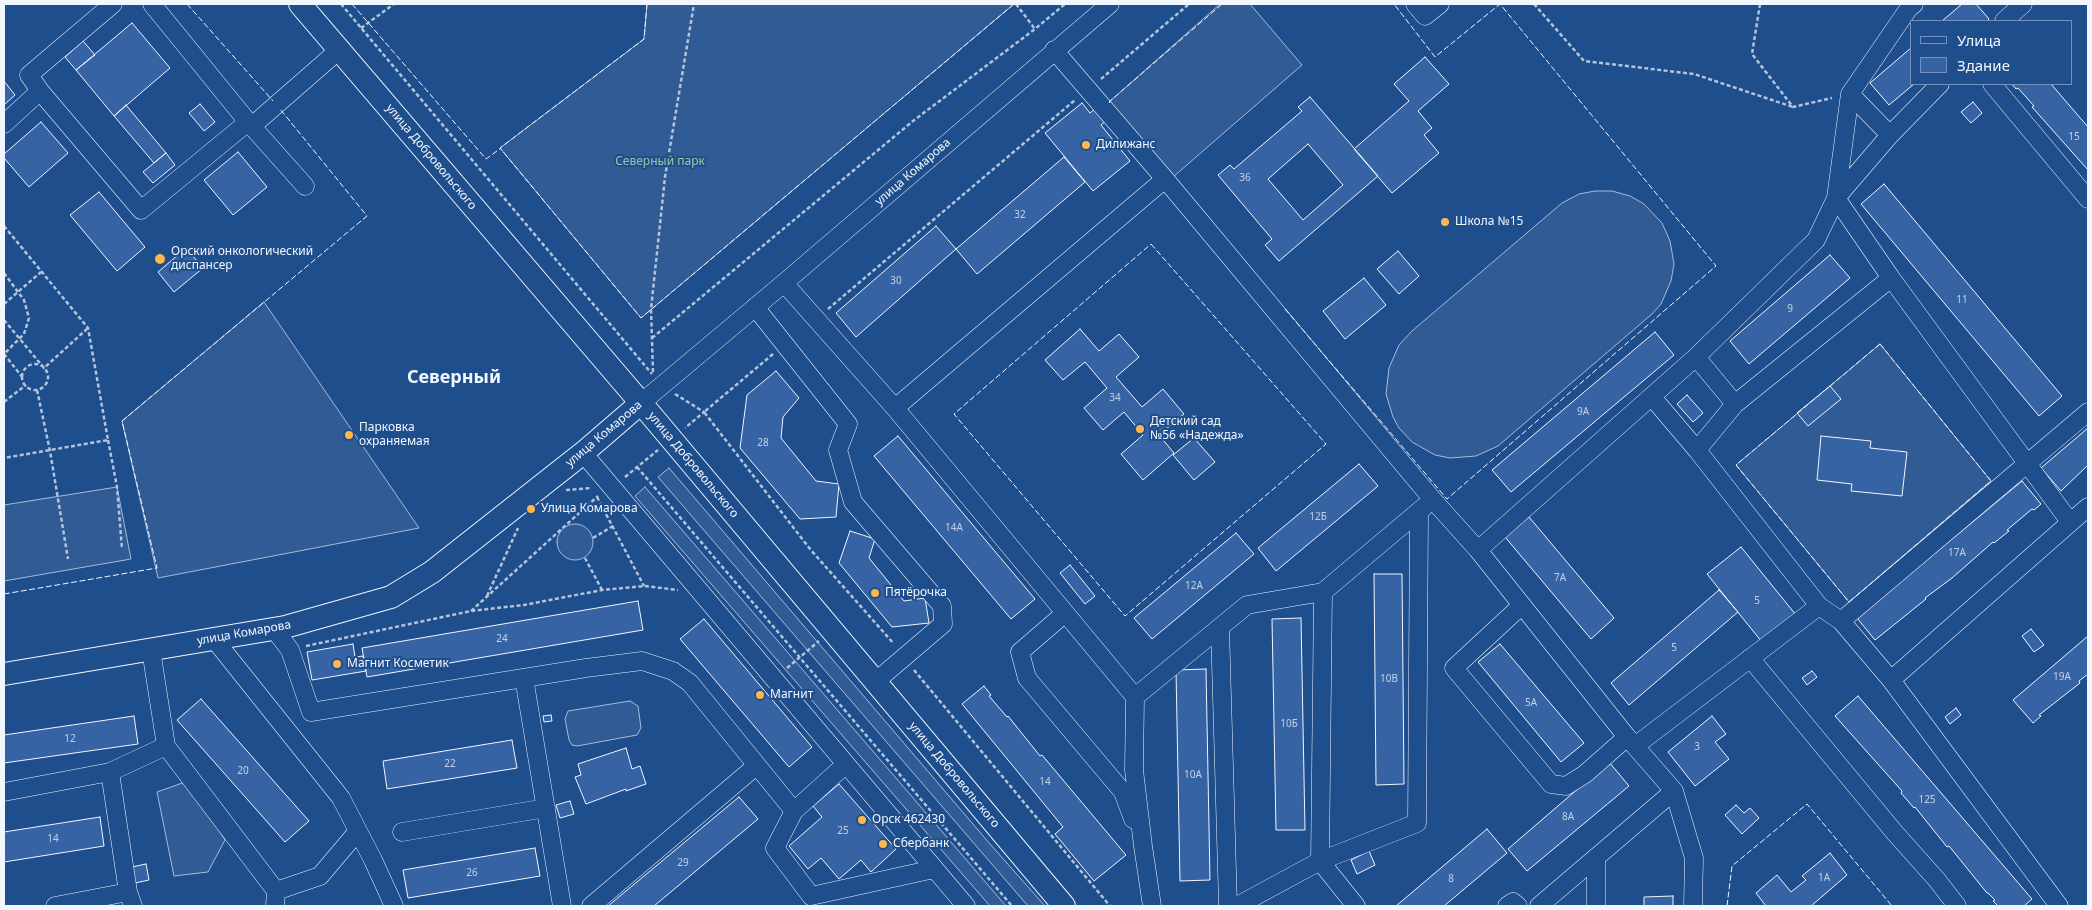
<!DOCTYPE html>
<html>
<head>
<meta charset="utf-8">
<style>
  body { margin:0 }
  #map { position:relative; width:2092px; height:910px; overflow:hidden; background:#1f4e8c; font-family:"Noto Sans",sans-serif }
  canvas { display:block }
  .frame { position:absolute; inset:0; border:5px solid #f2f6ff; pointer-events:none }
  .legend { position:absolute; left:1910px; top:20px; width:162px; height:65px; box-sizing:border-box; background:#1f4e8c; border:1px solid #7391ba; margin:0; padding:6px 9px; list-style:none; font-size:15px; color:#f2f6ff }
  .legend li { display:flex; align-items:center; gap:10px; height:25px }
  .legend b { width:25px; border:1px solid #7391ba }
</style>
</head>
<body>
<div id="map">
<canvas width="2092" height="910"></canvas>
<div class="frame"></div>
<ul class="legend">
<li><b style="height:6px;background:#1f4e8c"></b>Улица</li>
<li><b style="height:14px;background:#3563a3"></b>Здание</li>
</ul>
</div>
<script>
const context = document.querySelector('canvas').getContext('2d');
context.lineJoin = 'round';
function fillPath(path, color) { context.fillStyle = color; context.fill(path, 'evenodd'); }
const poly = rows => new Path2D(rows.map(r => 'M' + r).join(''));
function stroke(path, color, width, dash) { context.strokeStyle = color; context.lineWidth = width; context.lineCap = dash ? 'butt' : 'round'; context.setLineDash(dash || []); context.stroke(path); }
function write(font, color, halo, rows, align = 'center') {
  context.font = font + ' "Noto Sans",sans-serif'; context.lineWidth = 4; context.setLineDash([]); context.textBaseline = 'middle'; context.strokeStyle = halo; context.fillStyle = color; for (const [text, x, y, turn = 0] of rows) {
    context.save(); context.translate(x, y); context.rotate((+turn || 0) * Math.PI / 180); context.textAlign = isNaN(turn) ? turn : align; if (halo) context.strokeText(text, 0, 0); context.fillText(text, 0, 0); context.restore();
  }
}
const built = poly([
  [647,4,1014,4,641,318,500,148,644,39,647,4],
  [1220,4,1250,4,1302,65,1173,177,1109,102,1220,4],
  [1595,191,1612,191,1630,196,1644,204,1662,223,1670,241,1674,264,1671,281,1661,304,1652,314,1498,446,1476,456,1450,458,1435,455,1412,442,1399,428,1393,417,1386,394,1389,368,1399,345,1412,331,1562,203,1579,194,1595,191],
  [264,302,419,528,158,578,122,421,264,302],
  [1880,344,1991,481,1849,602,1736,465,1880,344],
  [669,468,990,844,1045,906,1028,906,658,477,669,468],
  [117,487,131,559,4,581,4,505,117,487],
  [645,487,871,749,1006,906,990,906,635,496,645,487],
  '557 542a18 18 0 1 1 36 0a18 18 0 1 1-36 0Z',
  [630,701,638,706,641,728,637,735,577,746,572,745,569,740,565,719,568,711,630,701],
  [188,781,225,840,208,872,174,876,157,792,188,781]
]);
fillPath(built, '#305b95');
stroke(built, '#a8bbd7', 1);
const building = poly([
  [1962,4,1976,4,1989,19,1987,21,1942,21,1962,4],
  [132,23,170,68,114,116,76,70,132,23],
  [83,41,95,55,76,70,65,57,83,41],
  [1911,48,1911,84,1914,84,1889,105,1870,83,1911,48],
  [1425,57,1449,84,1418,111,1432,128,1424,135,1439,153,1392,193,1354,149,1409,101,1394,84,1425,57],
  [4,81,15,95,4,105,4,81],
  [2012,84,2051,84,2088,127,2088,170,2032,107,2034,106,2018,88,2016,89,2012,84],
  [1310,97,1378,176,1279,261,1265,245,1272,239,1218,175,1230,165,1234,169,1302,111,1298,107,1310,97],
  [1308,144,1343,185,1303,220,1268,179,1308,144],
  [1973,102,1982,113,1971,123,1961,112,1973,102],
  [1082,103,1090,113,1096,108,1107,120,1101,125,1130,161,1093,191,1045,133,1082,103],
  [200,104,215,122,204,131,189,113,200,104],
  [126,105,166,153,154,163,114,116,126,105],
  [41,122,68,153,29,187,4,158,4,154,41,122],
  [238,152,267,187,233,215,204,180,238,152],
  [166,153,175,165,153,183,143,172,166,153],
  [1064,157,1085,182,977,274,956,249,1064,157],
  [1884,184,2062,396,2039,416,1861,204,1884,184],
  [99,192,145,247,117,271,70,215,99,192],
  [936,226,956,249,856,337,836,313,936,226],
  [186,248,203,268,174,292,158,272,186,248],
  [1398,251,1419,276,1399,294,1377,269,1398,251],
  [1830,255,1850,278,1749,364,1730,341,1830,255],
  [1364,278,1386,305,1345,339,1323,311,1364,278],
  [1080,329,1099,351,1119,334,1139,357,1116,377,1142,407,1163,389,1184,414,1159,435,1174,453,1143,480,1121,454,1143,435,1124,412,1103,430,1084,408,1107,388,1085,362,1063,380,1045,360,1080,329],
  [1655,332,1674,355,1511,492,1492,470,1655,332],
  [776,371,799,398,783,417,781,438,816,481,839,484,836,517,800,519,740,448,747,395,776,371],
  [1830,386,1841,399,1808,426,1797,413,1830,386],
  [1687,395,1703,413,1693,422,1677,404,1687,395],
  [2088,428,2088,465,2061,491,2041,468,2088,428],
  [898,436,1035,599,1011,619,874,456,898,436],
  [1821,436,1871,441,1870,448,1907,452,1902,496,1851,491,1852,484,1817,480,1821,436],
  [1194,438,1215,462,1194,480,1173,455,1194,438],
  [1359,464,1378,486,1276,571,1258,548,1359,464],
  [2022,481,2041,504,2034,510,2032,509,2007,530,2009,531,1994,543,1993,542,1952,578,1925,598,1926,599,1875,640,1857,618,2022,481],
  [1529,517,1614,618,1591,639,1505,537,1529,517],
  [850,531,875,539,869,558,904,601,925,598,929,623,892,627,839,563,850,531],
  [1236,533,1254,554,1152,639,1134,618,1236,533],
  [1741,547,1796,615,1762,642,1707,574,1741,547],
  [1070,565,1095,596,1085,604,1060,573,1070,565],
  [1374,574,1402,574,1404,784,1376,785,1374,574],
  [1719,590,1738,612,1629,705,1611,683,1719,590],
  [638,601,643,630,367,677,362,648,638,601],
  [1301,618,1305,830,1276,830,1272,619,1301,618],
  [704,619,812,747,789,767,680,639,704,619],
  [2031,629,2044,645,2034,652,2022,636,2031,629],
  [2088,636,2088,674,2079,681,2080,683,2039,715,2041,716,2033,723,2013,700,2088,636],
  [353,644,355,657,363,656,366,671,312,680,307,652,353,644],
  [1500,644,1584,743,1561,762,1478,662,1500,644],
  [1206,669,1210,880,1180,881,1176,670,1206,669],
  [1812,671,1817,677,1807,685,1802,678,1812,671],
  [984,686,991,695,989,696,1007,717,1008,716,1040,756,1042,755,1126,855,1094,881,1055,834,1063,827,962,704,984,686],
  [1858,696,2032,899,2024,906,1998,906,1993,901,1995,900,1988,893,1987,893,1949,846,1947,847,1915,807,1914,808,1901,793,1902,791,1835,716,1858,696],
  [201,699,309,821,285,842,177,720,201,699],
  [1956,708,1961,715,1950,724,1945,717,1956,708],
  [551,715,552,721,544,722,543,716,551,715],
  [134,716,138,744,4,763,4,735,134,716],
  [1712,716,1726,734,1715,742,1729,759,1695,786,1668,752,1712,716],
  [512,740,517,768,387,789,383,761,512,740],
  [626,748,632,769,640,766,646,784,626,791,626,789,586,804,575,777,581,775,578,764,626,748],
  [1609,762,1629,786,1527,871,1508,849,1609,762],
  [839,784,896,849,871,872,861,860,839,879,821,858,808,869,789,846,822,817,813,806,839,784],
  [739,797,758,819,654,906,608,906,739,797],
  [570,801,574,814,560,818,556,805,570,801],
  [1736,805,1744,813,1750,808,1759,818,1742,834,1725,815,1736,805],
  [100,817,104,846,4,862,4,832,100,817],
  [1487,829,1507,853,1444,906,1396,906,1487,829],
  [535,848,540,876,408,898,403,870,535,848],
  [1369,851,1375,865,1357,874,1351,860,1369,851],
  [1830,853,1847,875,1811,906,1766,906,1756,893,1777,875,1791,892,1806,880,1802,876,1830,853],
  [146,864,149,880,135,883,132,867,146,864],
  [1673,896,1673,906,1644,906,1644,897,1673,896]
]);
fillPath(building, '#3563a3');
stroke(building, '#f2f6ff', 1);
const minor = poly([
  [113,4,29,75,40,91,141,210,248,122],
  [152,4,248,122,305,186],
  [1415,4,1425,16,1440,4],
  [1914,4,1909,8,1850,94,1836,198,1891,278,2070,522],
  [2004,21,2023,4],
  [1054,50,1165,179,1433,500,1478,550,1627,737,1674,791,1694,858,1693,906],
  [1992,84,2088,199],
  [1850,94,1890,135],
  [4,124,40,91],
  [252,126,339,50],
  [784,283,895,408,1135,697,1134,770,1143,846,1152,906],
  [755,307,848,424,838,450,853,502,942,606,943,624,875,682],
  [1652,397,1697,450,1819,606,1841,621,1891,680,2059,906],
  [641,403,784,283,1110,4],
  [1735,404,1891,278],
  [895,408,1165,179],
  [1697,450,1735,404,1696,357,1816,240,1836,198,1890,135,1940,84],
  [583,453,966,906],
  [1478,550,1696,357],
  [1521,606,1454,668,1551,784,1566,786,1585,774,1627,737],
  [1064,614,1020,652,1027,678,1123,792,1133,819],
  [1841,621,2088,412],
  [1220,627,1228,906],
  [274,629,290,650,311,712,586,668,642,661,673,671,690,683,794,811],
  [214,639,341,798,373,860,394,906],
  [151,650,166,746,276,891,275,906],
  [1750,658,1895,833,1937,880,1957,906],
  [524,678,562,906],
  [1891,680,2088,507],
  [1135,697,1247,605,1323,592,1424,507],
  [1635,746,1819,606],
  [846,764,794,811,775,848,811,896,934,869],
  [4,792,110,772],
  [402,832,546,808],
  [1596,857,1596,906],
  [276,891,320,876,358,831],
  [128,892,110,772,166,746],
  [55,906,128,892,133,906],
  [591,906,756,766],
  [1237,906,1320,861,1323,592],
  [1356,906,1320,861,1417,823,1419,512],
  [1507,906,1513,902,1518,906],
  [1539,906,1674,791]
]);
const major = poly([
  [300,4,641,403,1064,906],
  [4,674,285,627,391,597,432,572,583,453,641,403]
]);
stroke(minor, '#f2f6ff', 19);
stroke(major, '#f2f6ff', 24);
stroke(poly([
  [341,4,652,374],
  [1016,4,1035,29],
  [1534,4,1584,61,1694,74,1793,107],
  [1760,4,1752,54,1793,107,1832,98],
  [361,28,394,4],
  [1101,79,1189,4],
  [4,226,88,328,108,440,4,458],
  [4,273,24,300,29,318,24,334,4,354],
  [4,304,41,272],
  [828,309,1075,100],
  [4,320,44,368,88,328],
  [652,338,913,121,1035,29,1065,4],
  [4,354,23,378],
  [773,354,704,412,810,549,894,644],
  '22 377a13 13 0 1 1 26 0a13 13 0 1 1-26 0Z',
  [653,372,651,309,665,177,694,4],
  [37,390,50,451,68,559],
  [675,394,704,412,685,428],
  [4,402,26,385],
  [108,440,117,487,122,549],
  [637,467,1012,906],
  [625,477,658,450],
  [566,490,591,488],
  [597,497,644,586],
  [593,538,613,526],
  [585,558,602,590],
  [487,596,518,528],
  [471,611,598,496],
  [306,646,471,611,524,605,602,590,644,586,678,590],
  [787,668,819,641],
  [914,670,1110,906]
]), '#b3c4dc', 2.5, [4, 2.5]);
stroke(minor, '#1f4e8c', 18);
stroke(major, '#1f4e8c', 22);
stroke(poly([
  [187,4,273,101],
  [352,4,486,159,501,148],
  [647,4,644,39,500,148,641,318,1014,4],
  [1110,103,1109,102,1222,4],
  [1151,244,1326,444,1125,616,954,414,1151,244],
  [1285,309,1447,499,1716,266,1500,4,1435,57,1394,4],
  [1880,344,1991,481,1849,602,1736,465,1880,344],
  [4,594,157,568,122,421,367,216,280,109],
  [1727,906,1732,866,1807,804,1892,906]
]), '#f2f6ff', 1, [6, 2.5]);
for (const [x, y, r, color] of [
  [1086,145,5,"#ffb74d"],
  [1445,222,5,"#ffb74d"],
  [160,259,6,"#ffb74d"],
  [1140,429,5,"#ffb74d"],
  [349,435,5,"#ffb74d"],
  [531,509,5,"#ffb74d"],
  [875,593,5,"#ffb74d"],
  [337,664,5,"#ffb74d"],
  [760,695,5,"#ffb74d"],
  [862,820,5,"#ffb74d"],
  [883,844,5,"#ffb74d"]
]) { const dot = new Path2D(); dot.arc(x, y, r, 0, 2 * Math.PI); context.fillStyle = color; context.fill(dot); stroke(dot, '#1f4e8c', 2); }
write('10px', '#c3d1e8', null, [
  ["15",2074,137],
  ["36",1245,178],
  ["32",1020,215],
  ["30",896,281],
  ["11",1962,300],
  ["9",1790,309],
  ["34",1115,398],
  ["9А",1583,412],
  ["28",763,443],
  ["12Б",1318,517],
  ["14А",954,528],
  ["17А",1957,553],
  ["7А",1560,578],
  ["12А",1194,586],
  ["5",1757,601],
  ["24",502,639],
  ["5",1674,648],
  ["19А",2062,677],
  ["10В",1389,679],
  ["5А",1531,703],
  ["10Б",1289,724],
  ["12",70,739],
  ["3",1697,747],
  ["22",450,764],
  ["20",243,771],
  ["10А",1193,775],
  ["14",1045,782],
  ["125",1927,800],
  ["8А",1568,817],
  ["25",843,831],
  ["14",53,839],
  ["29",683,863],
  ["26",472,873],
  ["1А",1824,878],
  ["8",1451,879]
]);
write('12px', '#f2f6ff', '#1f4e8c', [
  ["Дилижанс",1096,145],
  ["Школа №15",1455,222],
  ["Орский онкологический",171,252],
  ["диспансер",171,266],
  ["Детский сад",1150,422],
  ["№56 «Надежда»",1150,436],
  ["Парковка",359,428],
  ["охраняемая",359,442],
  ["Улица Комарова",541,509],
  ["Пятёрочка",885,593],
  ["Магнит Косметик",347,664],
  ["Магнит",770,695],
  ["Орск 462430",872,820],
  ["Сбербанк",893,844]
], 'left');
write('12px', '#f2f6ff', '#1f4e8c', [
  ["улица Добровольского",431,157,50],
  ["улица Комарова",913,172,-41],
  ["улица Комарова",604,434,-40],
  ["улица Добровольского",693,465,50],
  ["улица Комарова",244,633,-10],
  ["улица Добровольского",954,775,50]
]);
write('12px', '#97c8a6', '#1f4e8c', [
  ["Северный парк",660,162]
]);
write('bold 18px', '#f2f6ff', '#1f4e8c', [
  ["Северный",454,378]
]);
</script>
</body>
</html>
